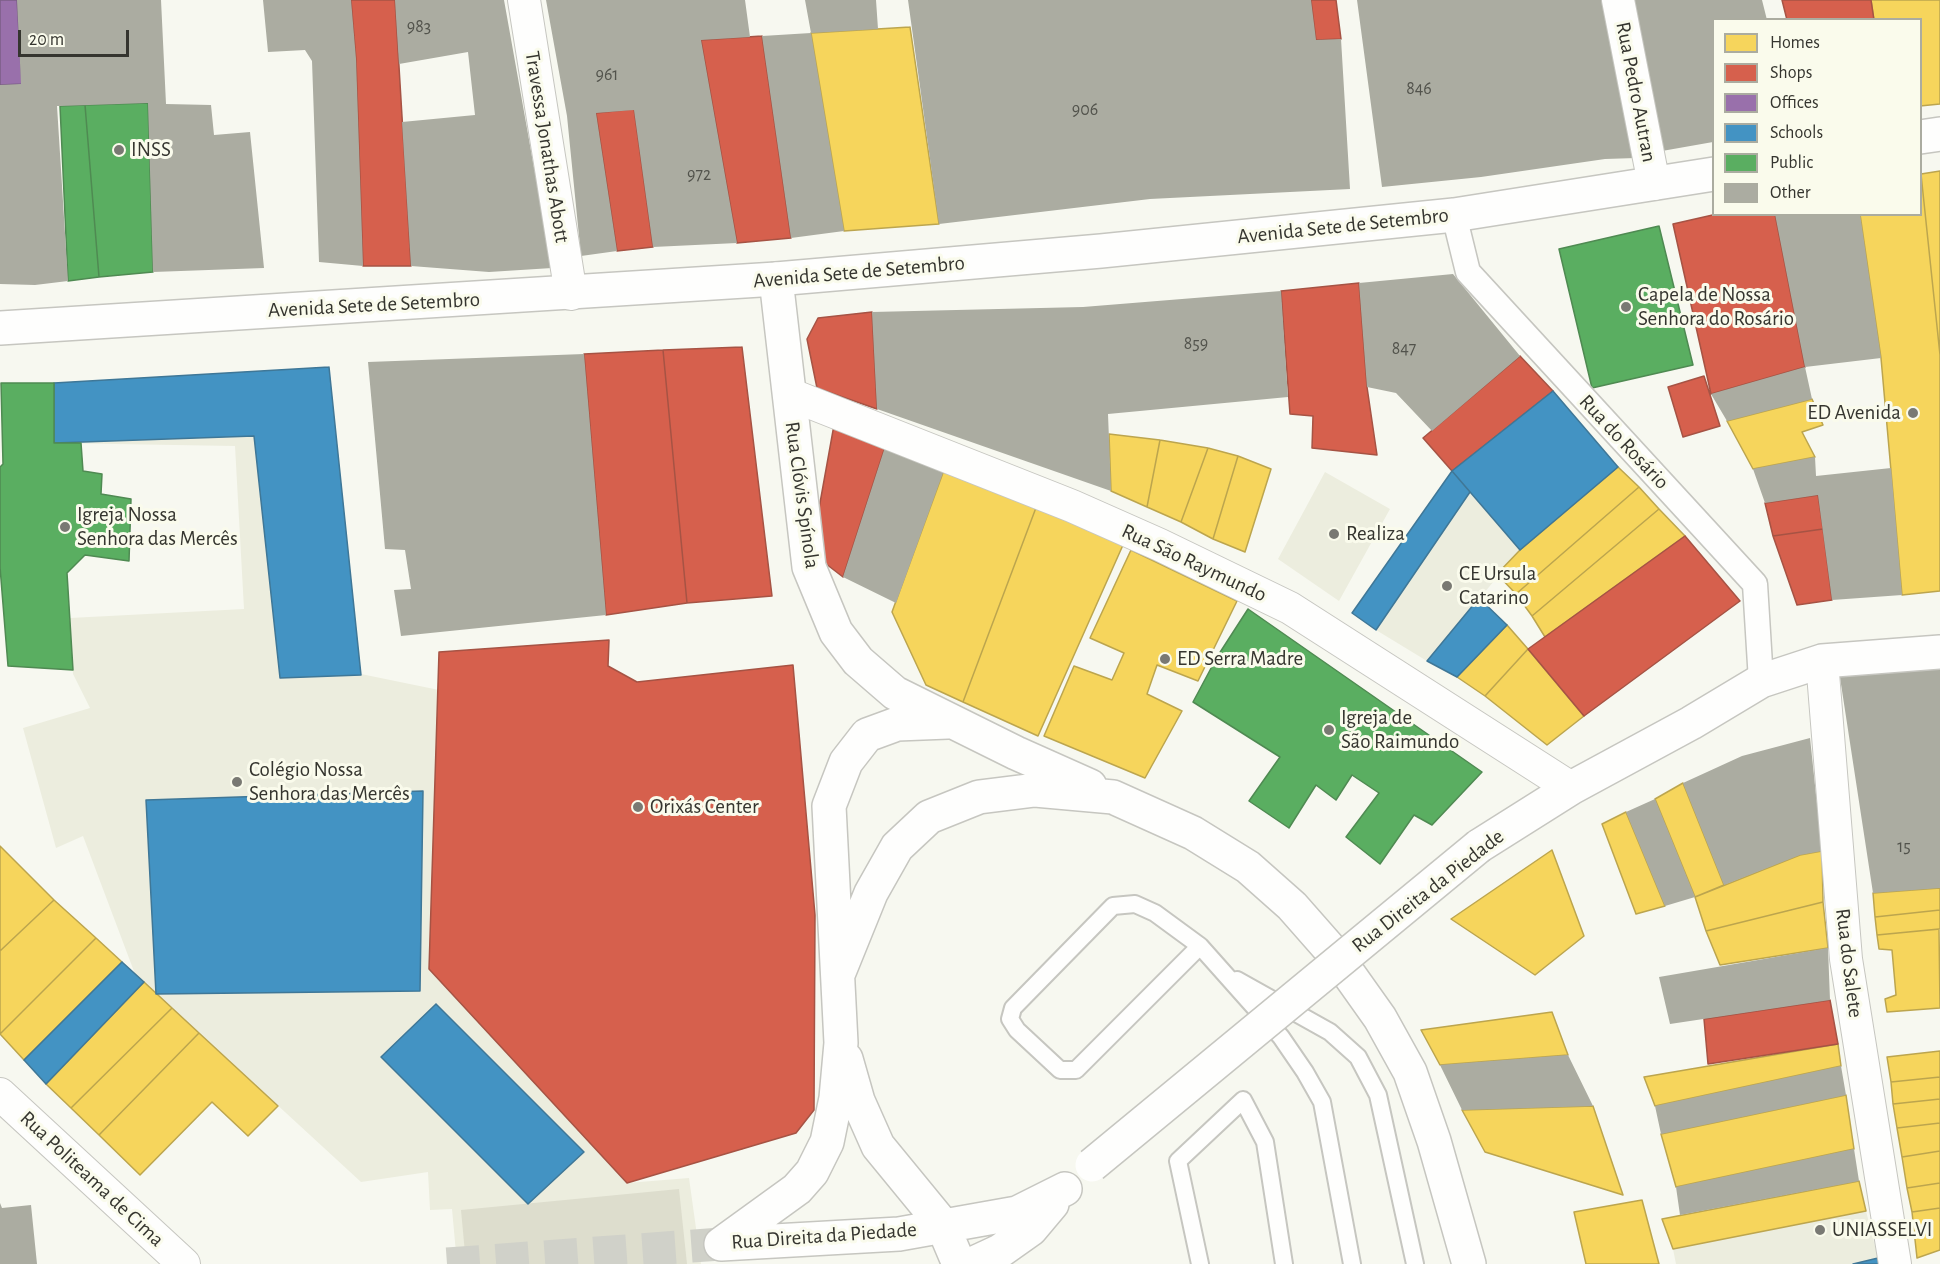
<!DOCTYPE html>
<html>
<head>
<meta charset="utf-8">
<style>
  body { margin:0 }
  #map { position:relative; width:1940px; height:1264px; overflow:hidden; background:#f7f8f0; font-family:"Alegreya Sans",sans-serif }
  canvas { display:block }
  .legend { position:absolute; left:1712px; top:18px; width:210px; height:198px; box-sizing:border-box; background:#fafbec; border:2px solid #abaca0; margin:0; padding:8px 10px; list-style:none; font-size:18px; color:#35352f }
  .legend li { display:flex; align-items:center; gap:12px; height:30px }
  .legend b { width:30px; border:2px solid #abaca0 }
  .scale { position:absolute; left:18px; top:30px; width:111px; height:27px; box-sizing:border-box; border:3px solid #35352f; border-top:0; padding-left:8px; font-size:18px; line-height:21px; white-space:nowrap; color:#35352f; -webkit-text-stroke:4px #fafbec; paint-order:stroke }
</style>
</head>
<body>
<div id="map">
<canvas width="1940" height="1264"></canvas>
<ul class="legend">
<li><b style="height:16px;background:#f6d55c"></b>Homes</li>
<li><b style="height:16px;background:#d6604d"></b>Shops</li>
<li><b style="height:16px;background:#9970ab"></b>Offices</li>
<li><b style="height:16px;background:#4393c3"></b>Schools</li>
<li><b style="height:16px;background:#5aae61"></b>Public</li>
<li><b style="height:16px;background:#abaca1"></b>Other</li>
</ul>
<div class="scale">20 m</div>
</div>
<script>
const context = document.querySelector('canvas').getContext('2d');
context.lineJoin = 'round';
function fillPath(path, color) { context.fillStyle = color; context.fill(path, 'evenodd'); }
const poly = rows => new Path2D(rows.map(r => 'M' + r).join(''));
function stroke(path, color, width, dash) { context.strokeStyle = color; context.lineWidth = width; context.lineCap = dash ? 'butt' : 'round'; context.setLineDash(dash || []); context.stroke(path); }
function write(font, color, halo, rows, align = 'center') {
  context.font = font + ' "Alegreya Sans",sans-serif'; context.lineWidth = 6; context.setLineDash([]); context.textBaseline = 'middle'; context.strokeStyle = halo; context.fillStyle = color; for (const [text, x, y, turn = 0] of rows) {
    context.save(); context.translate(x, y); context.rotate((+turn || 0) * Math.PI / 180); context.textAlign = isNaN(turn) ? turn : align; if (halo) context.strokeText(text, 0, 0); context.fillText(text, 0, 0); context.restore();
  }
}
fillPath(poly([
  [329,367,361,674,439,690,430,969,627,1183,689,1178,701,1264,457,1264,452,1209,430,1210,428,1172,361,1182,135,974,83,836,56,848,23,728,90,708,73,674,70,618,244,609,235,446,54,443,54,383],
  [1325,472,1390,509,1339,601,1278,559],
  [1470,492,1520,550,1427,661,1376,630],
  [1866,1211,1878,1258,1853,1264,1676,1264,1673,1249]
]), '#ecedde');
fillPath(poly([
  [679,1189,687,1264,466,1264,461,1210]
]), '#ddddcd');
const homes = poly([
  [1871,0,1940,0,1940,104,1920,106,1920,20,1874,20,1871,0],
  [910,27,939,224,844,231,811,33,910,27],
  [1940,171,1940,355,1921,174,1940,171],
  [1921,174,1940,355,1940,591,1902,595,1881,358,1860,214,1920,214,1921,174],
  [1812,399,1823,425,1802,432,1815,457,1753,469,1727,421,1812,399],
  [1109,434,1160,440,1147,507,1111,491,1109,434],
  [1160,440,1208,448,1181,522,1147,507,1160,440],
  [1208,448,1238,456,1213,539,1181,522,1208,448],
  [1238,456,1271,469,1245,552,1213,539,1238,456],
  [1618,467,1639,487,1516,594,1497,574,1520,550,1618,467],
  [944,470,1037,505,963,702,926,685,892,612,944,470],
  [1639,487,1659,509,1532,616,1516,594,1639,487],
  [1037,505,1123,545,1038,736,963,702,1037,505],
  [1659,509,1685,536,1545,637,1532,616,1659,509],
  [1131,550,1237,601,1198,681,1157,665,1147,694,1182,711,1145,778,1044,736,1074,666,1112,680,1124,653,1090,638,1131,550],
  [1507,625,1528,649,1485,696,1457,677,1507,625],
  [1528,649,1584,716,1547,745,1485,696,1528,649],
  [787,732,797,857,490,889,479,757,787,732],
  [1683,783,1724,885,1695,897,1655,799,1683,783],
  [1626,812,1665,906,1636,914,1602,824,1626,812],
  [0,846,54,900,0,951,0,846],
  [1552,850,1584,936,1535,975,1451,919,1552,850],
  [1822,851,1823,902,1706,931,1695,897,1800,855,1822,851],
  [1940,888,1940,910,1875,917,1873,893,1940,888],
  [54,900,96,938,0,1034,0,951,54,900],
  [1823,902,1828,948,1720,965,1706,931,1823,902],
  [1940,910,1940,929,1877,935,1875,917,1940,910],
  [1939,929,1940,1008,1887,1012,1885,999,1896,995,1892,950,1879,949,1877,935,1939,929],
  [96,938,122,962,24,1060,0,1034,96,938],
  [144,982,172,1008,71,1108,46,1084,144,982],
  [172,1008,199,1033,99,1135,71,1108,172,1008],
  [1552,1012,1568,1055,1440,1065,1421,1030,1552,1012],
  [199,1033,278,1106,248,1136,212,1102,140,1175,99,1135,199,1033],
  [714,1035,748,1037,765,1046,785,1077,783,1114,758,1142,741,1149,704,1143,678,1119,675,1068,714,1035],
  [1838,1044,1841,1066,1655,1106,1644,1077,1838,1044],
  [1940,1051,1940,1077,1891,1082,1887,1057,1940,1051],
  [1940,1077,1940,1099,1893,1104,1891,1082,1940,1077],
  [1846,1095,1854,1149,1676,1187,1661,1134,1846,1095],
  [1940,1099,1940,1123,1897,1128,1893,1104,1940,1099],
  [1593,1106,1623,1195,1485,1152,1462,1110,1593,1106],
  [1940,1123,1940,1151,1902,1157,1897,1128,1940,1123],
  [1940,1151,1940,1183,1907,1188,1902,1157,1940,1151],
  [1859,1181,1866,1211,1673,1249,1662,1219,1859,1181],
  [1940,1183,1940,1208,1912,1212,1907,1188,1940,1183],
  [1642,1200,1659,1264,1586,1264,1574,1212,1642,1200],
  [1940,1208,1940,1250,1917,1258,1912,1212,1940,1208]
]);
fillPath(homes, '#f6d55c');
stroke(homes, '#bca54e', 1.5);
const shops = poly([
  [351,0,395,0,411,266,363,266,356,59,351,0],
  [1311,0,1336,0,1341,39,1316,40,1311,0],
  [1782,0,1871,0,1874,20,1787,20,1782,0],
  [762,36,791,238,737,243,701,40,762,36],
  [634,109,653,247,617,251,596,113,634,109],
  [1717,214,1775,214,1805,367,1711,394,1673,224,1717,214],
  [1359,283,1367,387,1377,455,1312,448,1313,416,1290,414,1281,291,1359,283],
  [872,312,877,409,817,388,807,339,818,318,872,312],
  [742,347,772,596,687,603,663,350,742,347],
  [663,350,687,603,606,615,584,354,663,350],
  [1520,356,1553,391,1452,471,1423,438,1520,356],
  [1704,376,1720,426,1683,437,1668,387,1704,376],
  [834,425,886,444,843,577,817,557,818,514,834,425],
  [1818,495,1823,529,1773,536,1765,503,1818,495],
  [1823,529,1832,600,1797,605,1773,536,1823,529],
  [1685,536,1740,601,1584,716,1528,649,1685,536],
  [609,640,608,666,637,682,793,665,815,915,814,1110,796,1133,627,1183,429,969,439,652,609,640],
  [1830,1000,1838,1044,1708,1064,1704,1019,1830,1000]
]);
fillPath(shops, '#d6604d');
stroke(shops, '#a65344', 1.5);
const offices = poly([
  [0,0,17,0,22,84,0,85,0,0]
]);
fillPath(offices, '#9970ab');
stroke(offices, '#7b5e86', 1.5);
const schools = poly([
  [329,367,361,675,280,678,254,436,54,443,54,383,329,367],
  [1553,391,1618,467,1520,550,1452,471,1553,391],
  [1452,471,1470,492,1376,630,1352,613,1452,471],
  [1479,598,1507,625,1457,677,1427,661,1479,598],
  [423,791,420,991,156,994,146,800,423,791],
  [122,962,144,982,46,1084,24,1060,122,962],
  [436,1004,584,1152,528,1204,381,1057,436,1004],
  [1878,1258,1879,1264,1853,1264,1878,1258]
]);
fillPath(schools, '#4393c3');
stroke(schools, '#3f7797', 1.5);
const public = poly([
  [148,103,153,272,99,277,85,105,148,103],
  [85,105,99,277,68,281,60,106,85,105],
  [1659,226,1693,365,1592,388,1559,249,1659,226],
  [1,383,54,383,54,443,81,443,83,471,102,474,101,494,131,499,129,561,85,555,67,573,73,670,8,666,0,567,0,467,3,464,1,383],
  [1248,609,1482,772,1432,825,1414,815,1380,864,1346,837,1379,793,1352,775,1336,800,1316,785,1289,828,1249,801,1280,757,1193,702,1217,657,1248,609]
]);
fillPath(public, '#5aae61');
stroke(public, '#4f8a52', 1.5);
fillPath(poly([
  [17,0,161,0,166,104,211,105,214,135,250,132,264,268,153,272,148,103,60,106,57,106,68,281,35,285,0,284,0,85,21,84],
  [263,0,351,0,356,59,363,266,319,262,312,61,305,50,268,52],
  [395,0,504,0,552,268,489,272,411,266,402,122,475,115,468,52,399,64],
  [546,0,745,0,750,37,701,40,737,243,653,247,634,110,596,113,617,251,581,256,567,116],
  [805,0,876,0,878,29,811,33],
  [908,0,1311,0,1316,40,1341,39,1350,189,1150,199,939,224],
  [1357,0,1607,0,1636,158,1605,159,1481,177,1382,187],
  [1634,0,1762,0,1767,20,1713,20,1713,142,1662,151],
  [811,33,844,231,791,238,762,36],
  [1775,214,1860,214,1881,358,1805,367,1812,399,1727,421,1711,394,1805,367],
  [1453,274,1520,356,1432,431,1396,393,1367,387,1359,283],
  [1281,291,1288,397,1108,414,1111,491,877,409,872,312,1083,307],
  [584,354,606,615,401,636,394,590,411,589,405,550,385,549,368,362],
  [886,444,944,470,896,603,843,577],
  [1815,457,1816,476,1891,468,1902,595,1832,600,1818,495,1765,503,1753,469],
  [1940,667,1940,888,1873,893,1839,671],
  [1810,738,1822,851,1800,855,1724,885,1683,783,1742,756],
  [1655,799,1695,897,1665,906,1626,812],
  [1828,948,1830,1000,1670,1024,1659,977],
  [1568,1055,1593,1106,1462,1110,1440,1065],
  [1841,1066,1846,1095,1661,1134,1655,1106],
  [1854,1149,1859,1181,1680,1215,1676,1187],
  [0,1203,2,1208,31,1205,37,1264,0,1264]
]), '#abaca1');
stroke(poly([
  [447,1264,721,1244]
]), '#d0d1c9', 33, [33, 16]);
const service = poly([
  [1200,946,1076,1070,1060,1070,1017,1030,1010,1019,1013,1008,1113,906,1135,904,1155,913,1200,946,1281,1037,1305,1072,1322,1102,1352,1264],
  [1237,980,1330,1032,1358,1057,1378,1095,1415,1264],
  [1200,1264,1178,1161,1243,1100,1265,1142,1284,1264]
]);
const pedestrian = poly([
  [1454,215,1468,272,1755,584,1761,681]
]);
const minor = poly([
  [524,0,571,294],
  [1618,0,1654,184],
  [789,394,1072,506,1160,545,1290,608,1571,788],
  [1822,661,1846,959,1895,1264],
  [0,1094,184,1264]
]);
const tertiary = poly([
  [776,279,809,567,836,632,858,661,895,693,1016,753,1090,786],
  [1479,846,1571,788,1691,723,1761,681,1822,661,1940,652],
  [839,972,871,893,897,847,929,817,979,797,1035,790,1113,797,1193,833,1248,867,1292,906,1336,956,1380,1018,1410,1072,1434,1141,1469,1264],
  [846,1059,858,1101,878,1146,942,1224,959,1264],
  [721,1244,797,1189,812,1172,827,1142,836,1098,841,1043,829,806,846,762,867,735,897,724,948,722],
  [721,1244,899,1234,1017,1213,1065,1189],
  [972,1264,1000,1251,1031,1229,1052,1204]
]);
const secondary = poly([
  [1920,137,1940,134],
  [0,328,776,279,1101,251,1454,215,1714,174]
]);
stroke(service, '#c6c6c0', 20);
stroke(pedestrian, '#c6c6c0', 27);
stroke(minor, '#c6c6c0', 34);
stroke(tertiary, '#c6c6c0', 36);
stroke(secondary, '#c6c6c0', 36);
stroke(service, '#fefefd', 16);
stroke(pedestrian, '#fefefd', 24);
stroke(minor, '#fefefd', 32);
stroke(tertiary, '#fefefd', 33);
stroke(secondary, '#fefefd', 33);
const tertiaryBridge = poly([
  [1092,1165,1479,846]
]);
stroke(tertiaryBridge, '#c6c6c0', 36, []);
stroke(tertiaryBridge, '#fefefd', 33);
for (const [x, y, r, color] of [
  [119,150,6,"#797973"],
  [1626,307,6,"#797973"],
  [1913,413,6,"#797973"],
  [65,527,6,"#797973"],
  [1334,534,6,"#797973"],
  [1447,586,6,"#797973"],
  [1165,659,6,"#797973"],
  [1329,730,6,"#797973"],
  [237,782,6,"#797973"],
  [638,807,6,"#797973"],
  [1820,1230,6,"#797973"]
]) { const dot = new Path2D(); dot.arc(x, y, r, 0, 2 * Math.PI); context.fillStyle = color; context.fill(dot); stroke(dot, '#fafbec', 2); }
write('18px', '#52534c', null, [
  ["983",419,27],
  ["961",607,75],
  ["846",1419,89],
  ["906",1085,110],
  ["972",699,175],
  ["859",1196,344],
  ["847",1404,349],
  ["15",1904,847]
]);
write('21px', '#35352f', '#fafbec', [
  ["Rua Pedro Autran",1636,92,79],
  ["Travessa Jonathas Abott",547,147,81],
  ["Avenida Sete de Setembro",1343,226,-6],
  ["Avenida Sete de Setembro",859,272,-5],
  ["Avenida Sete de Setembro",374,305,-3],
  ["Rua do Rosário",1624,442,47],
  ["Rua Clóvis Spínola",802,495,82],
  ["Rua São Raymundo",1194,563,25],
  ["Rua Direita da Piedade",1428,891,-38],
  ["Rua do Salete",1849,963,83],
  ["Rua Politeama de Cima",92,1179,43],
  ["Rua Direita da Piedade",824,1236,-4]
]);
write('21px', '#35352f', '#fafbec', [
  ["INSS",131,150],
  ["Capela de Nossa",1638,295],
  ["Senhora do Rosário",1638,319],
  ["ED Avenida",1901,413,"right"],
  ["Igreja Nossa",77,515],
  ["Senhora das Mercês",77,539],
  ["Realiza",1346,534],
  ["CE Ursula",1459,574],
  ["Catarino",1459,598],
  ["ED Serra Madre",1177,659],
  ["Igreja de",1341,718],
  ["São Raimundo",1341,742],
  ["Colégio Nossa",249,770],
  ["Senhora das Mercês",249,794],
  ["Orixás Center",650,807],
  ["UNIASSELVI",1832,1230]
], 'left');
</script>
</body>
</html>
